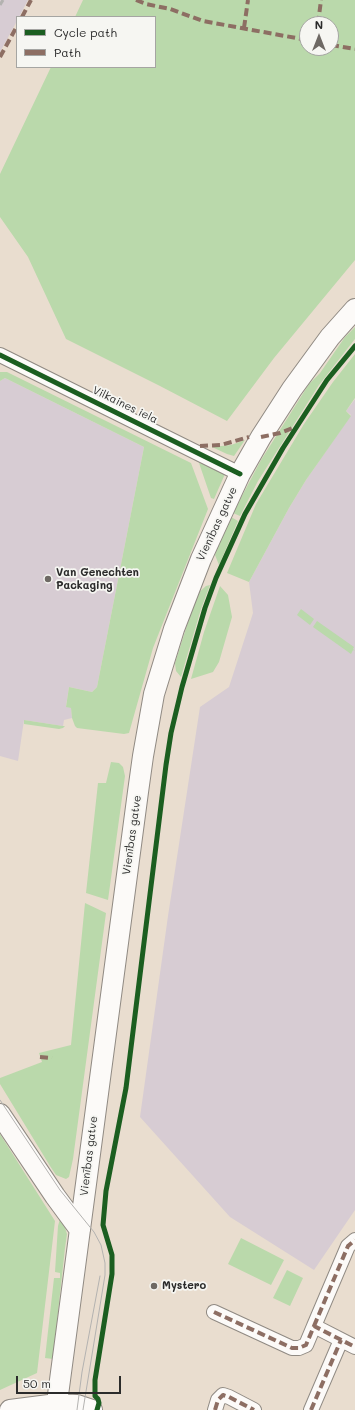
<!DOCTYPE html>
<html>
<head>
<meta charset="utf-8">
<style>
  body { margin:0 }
  #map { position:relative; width:355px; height:1410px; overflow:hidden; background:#e9ddcf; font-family:Mali,sans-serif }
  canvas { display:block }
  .legend { position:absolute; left:16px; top:16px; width:140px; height:52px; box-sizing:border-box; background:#f6f6f2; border:1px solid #a5a5a2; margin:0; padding:5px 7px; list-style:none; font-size:12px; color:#2b2b2b }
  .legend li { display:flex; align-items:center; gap:8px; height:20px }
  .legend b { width:20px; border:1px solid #a5a5a2 }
  .north { position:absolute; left:299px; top:16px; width:40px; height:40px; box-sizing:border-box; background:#f6f6f2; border:1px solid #a5a5a2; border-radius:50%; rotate:0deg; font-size:11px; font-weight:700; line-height:16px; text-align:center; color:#2b2b2b }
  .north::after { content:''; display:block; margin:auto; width:14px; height:18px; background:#6e6964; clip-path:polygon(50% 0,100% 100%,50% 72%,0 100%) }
  .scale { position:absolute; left:16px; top:1376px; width:105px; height:18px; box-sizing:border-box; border:2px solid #2b2b2b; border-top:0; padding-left:5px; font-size:12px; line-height:14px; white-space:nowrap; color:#2b2b2b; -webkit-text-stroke:3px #f6f6f2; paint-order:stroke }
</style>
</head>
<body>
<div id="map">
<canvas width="355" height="1410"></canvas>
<ul class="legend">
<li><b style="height:5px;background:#1b5e20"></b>Cycle path</li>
<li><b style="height:5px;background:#8d6e63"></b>Path</li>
</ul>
<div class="north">N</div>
<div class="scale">50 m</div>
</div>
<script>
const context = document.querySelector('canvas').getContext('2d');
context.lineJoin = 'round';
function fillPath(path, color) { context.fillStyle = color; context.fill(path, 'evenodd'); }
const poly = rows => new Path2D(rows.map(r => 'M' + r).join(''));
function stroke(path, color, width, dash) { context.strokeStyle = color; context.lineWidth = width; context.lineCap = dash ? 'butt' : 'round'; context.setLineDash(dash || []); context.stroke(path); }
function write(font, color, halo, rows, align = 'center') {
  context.font = font + ' Mali,sans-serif'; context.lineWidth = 3.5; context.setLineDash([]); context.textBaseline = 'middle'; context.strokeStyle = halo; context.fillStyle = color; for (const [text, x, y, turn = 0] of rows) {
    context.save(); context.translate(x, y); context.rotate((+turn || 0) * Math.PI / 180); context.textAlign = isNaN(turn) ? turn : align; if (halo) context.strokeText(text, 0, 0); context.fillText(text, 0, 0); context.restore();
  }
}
fillPath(poly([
  [0,0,28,0,19,17,17,17,17,21,0,52],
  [5,378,144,447,97,687,92,692,69,687,66,706,71,708,72,718,64,720,63,726,24,720,18,761,0,756,0,381],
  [355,399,355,1210,314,1270,230,1217,140,1117,168,916,200,707,229,687,253,613,249,582,289,508,306,480,351,415,346,411]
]), '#d7ccd3');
fillPath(poly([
  [83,0,355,0,355,260,274,358,227,421,160,386,66,339,28,257,0,217,0,174,51,67,155,67,155,17,75,17],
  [307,24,331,24,331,48,307,48],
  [355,327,355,339,319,385,258,481,240,516,233,513,261,460,309,384,320,373,345,337],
  [355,354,355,398,346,411,351,416,306,480,289,508,249,582,227,573,256,504,304,424,333,382],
  [0,372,7,372,191,463,208,509,153,648,129,733,124,734,77,728,75,726,72,718,71,708,66,707,69,687,92,692,97,687,144,447,5,378,0,381],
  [245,440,234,456,227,454,212,447,231,445],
  [199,463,220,468,225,474,214,499,211,498],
  [231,517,238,521,219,565,215,555,216,551],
  [210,585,201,609,181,677,176,671,175,663,197,594,206,586],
  [220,586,228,595,232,617,219,662,213,672,191,679,204,632],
  [301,609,314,619,310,625,297,615],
  [317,621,354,647,353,649,355,651,353,650,351,654,313,627],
  [24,720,63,726,65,726,63,728,59,729,24,724],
  [111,762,119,763,123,767,125,776,108,900,86,893,98,783,106,783],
  [85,903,106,913,73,1159,69,1177,66,1179,56,1175,50,1166,0,1084,0,1078,42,1062,39,1053,71,1045],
  [0,1134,55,1221,37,1373,0,1390],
  [61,1215,67,1234,65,1248,53,1359,45,1358,54,1278,60,1278,60,1273,55,1272,58,1226],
  [241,1238,284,1260,271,1285,228,1264],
  [287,1270,303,1278,290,1306,273,1298]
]), '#bad9ab');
const street = poly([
  [0,355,240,474],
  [214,1312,292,1348,299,1348,306,1345,314,1326,355,1347],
  [314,1326,348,1246,355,1240],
  [215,1410,218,1400,223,1395,229,1397,254,1410],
  [311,1410,341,1340]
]);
const secondary = poly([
  [0,1114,55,1196,80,1230],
  [10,1410,57,1404,77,1405,92,1410],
  [56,1410,138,792,143,756,154,694,174,629,201,559,240,474,261,437,292,389,330,337,355,309]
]);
stroke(street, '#908a83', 16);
stroke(secondary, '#908a83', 22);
stroke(street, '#fcfaf8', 14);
stroke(secondary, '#fcfaf8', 20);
stroke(poly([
  [0,1100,60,1190,94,1232,101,1245,105,1263,105,1275,83,1410],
  [77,1410,82,1372,100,1276]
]), '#b3b2b0', 1);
stroke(poly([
  [0,5,3,0]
]), '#b3b2b0', 3, [6, 3]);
stroke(poly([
  [136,0,146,4,170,9,203,21,307,40],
  [22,17,31,0],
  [318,24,321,0],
  [244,28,248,0],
  [331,45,355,49],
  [0,57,17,26],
  [261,437,280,433,295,427],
  [200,446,221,445,249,437],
  [40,1057,52,1058],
  [214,1312,292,1348,299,1348,306,1345,314,1326,355,1347],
  [314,1326,348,1246,355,1240],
  [215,1410,218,1400,223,1395,229,1397,254,1410],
  [311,1410,341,1340]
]), '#8d6e63', 4, [8, 4]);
stroke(poly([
  [0,355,240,474],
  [97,1410,99,1403,98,1399,95,1396,95,1380,112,1274,112,1255,103,1225,106,1191,126,1088,166,765,171,733,182,687,205,608,216,578,245,514,283,448,327,380,355,346]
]), '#1b5e20', 5);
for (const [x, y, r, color] of [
  [48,579,4,"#6e6964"],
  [154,1286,4,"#6e6964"]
]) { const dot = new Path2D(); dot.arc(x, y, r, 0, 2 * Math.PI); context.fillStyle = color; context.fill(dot); stroke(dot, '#f6f6f2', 1.5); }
write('11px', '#2b2b2b', '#f6f6f2', [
  ["Vilkaines iela",125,405,26],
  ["Vienības gatve",217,524,-65],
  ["Vienības gatve",132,835,-82],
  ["Vienības gatve",89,1156,-83]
]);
write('bold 11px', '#2b2b2b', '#f6f6f2', [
  ["Van Genechten",56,573],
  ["Packaging",56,586],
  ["Mystero",162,1286]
], 'left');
</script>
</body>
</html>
